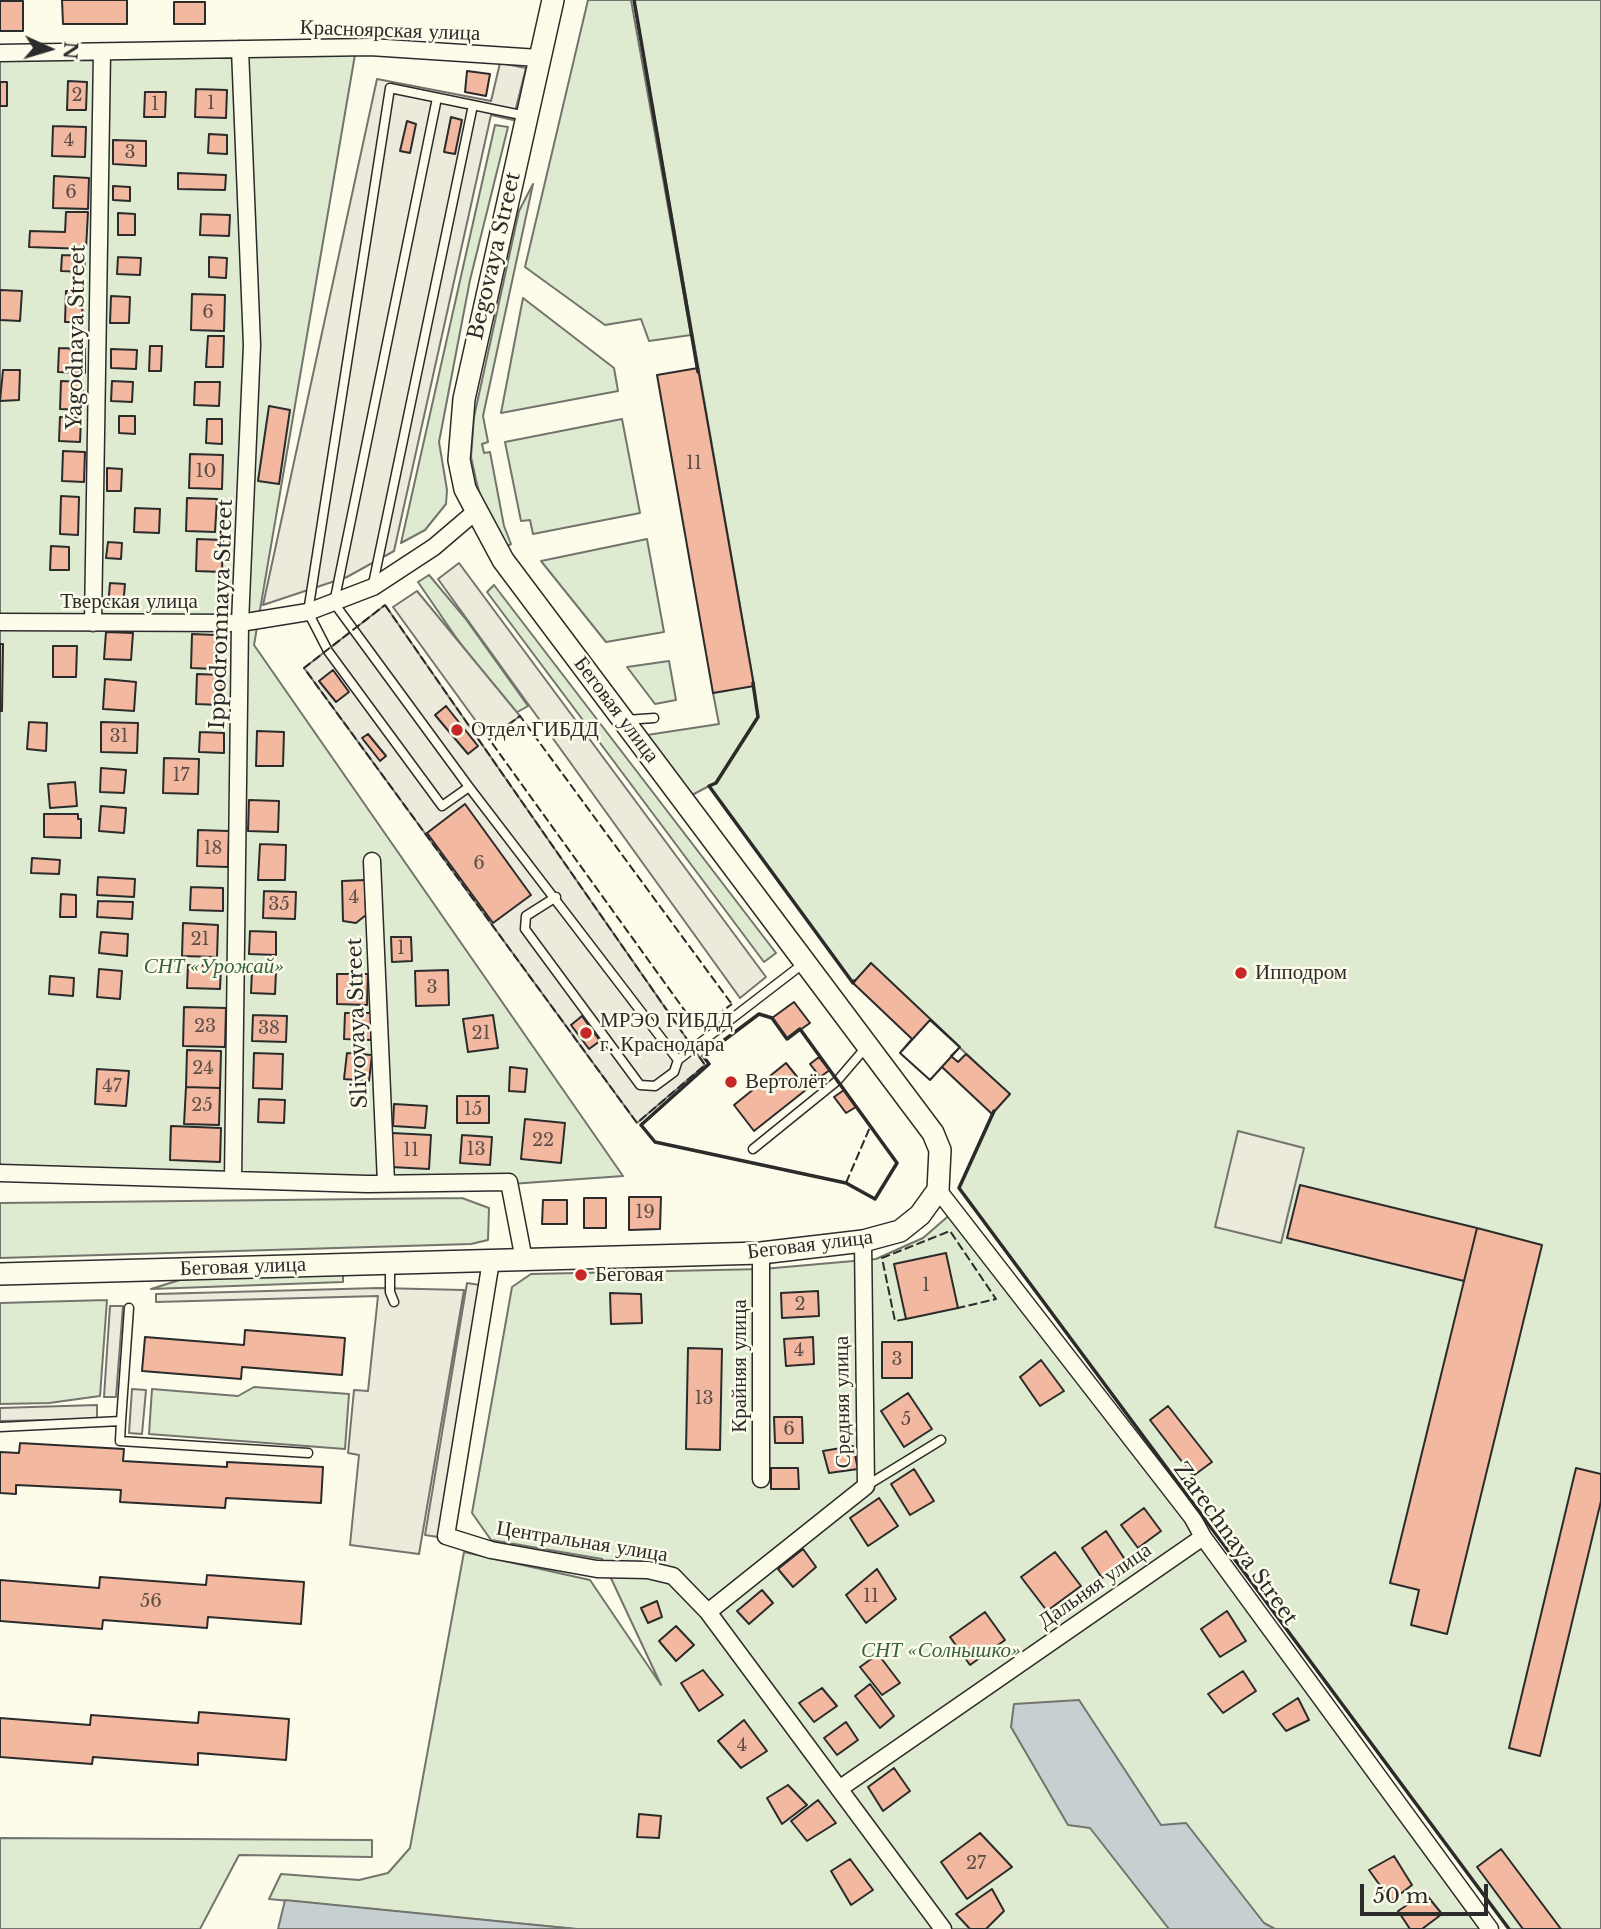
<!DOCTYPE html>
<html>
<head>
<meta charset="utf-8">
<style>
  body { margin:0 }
  #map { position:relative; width:1601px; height:1929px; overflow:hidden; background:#fdfbea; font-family:"Libre Baskerville",serif }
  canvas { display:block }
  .north { position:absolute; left:14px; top:14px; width:70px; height:70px; -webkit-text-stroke:5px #fdfbea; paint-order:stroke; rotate:94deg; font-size:19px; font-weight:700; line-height:28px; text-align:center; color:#2b2b2b }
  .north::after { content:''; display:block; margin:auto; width:24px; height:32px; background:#2b2b2b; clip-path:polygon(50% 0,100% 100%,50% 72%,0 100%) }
  .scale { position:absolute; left:1360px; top:1884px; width:128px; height:32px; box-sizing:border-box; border:4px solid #2b2b2b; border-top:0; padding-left:9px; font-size:21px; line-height:24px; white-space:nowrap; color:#2b2b2b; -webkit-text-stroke:5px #fdfbea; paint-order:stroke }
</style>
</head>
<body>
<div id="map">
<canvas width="1601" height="1929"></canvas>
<div class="north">N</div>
<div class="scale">50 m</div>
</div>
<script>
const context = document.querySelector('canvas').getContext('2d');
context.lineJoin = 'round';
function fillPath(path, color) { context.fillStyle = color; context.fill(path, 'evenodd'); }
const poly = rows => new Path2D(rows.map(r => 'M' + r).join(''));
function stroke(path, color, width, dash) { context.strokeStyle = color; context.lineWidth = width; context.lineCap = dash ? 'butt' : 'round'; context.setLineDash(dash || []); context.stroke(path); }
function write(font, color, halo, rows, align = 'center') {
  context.font = font + ' "Libre Baskerville",serif'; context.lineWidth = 5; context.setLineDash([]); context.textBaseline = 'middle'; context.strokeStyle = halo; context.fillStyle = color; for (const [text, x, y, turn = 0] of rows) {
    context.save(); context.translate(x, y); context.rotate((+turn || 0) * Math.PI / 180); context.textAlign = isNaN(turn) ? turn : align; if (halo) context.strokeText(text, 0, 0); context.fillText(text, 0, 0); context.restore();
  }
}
const green = poly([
  [588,0,631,0,691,335,649,341,641,319,605,325,525,267,588,0],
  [634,0,1601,0,1601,1929,1509,1929,959,1188,992,1114,1009,1094,871,964,853,983,709,786,692,795,647,735,719,724,713,693,754,685,634,0],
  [357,43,254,645,623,1176,511,1184,0,1180,0,45,357,43],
  [495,125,508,127,470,280,439,442,447,490,446,504,425,530,401,543,495,125],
  [533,184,483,416,488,442,482,444,484,453,490,452,504,526,511,544,505,547,482,502,476,480,471,457,474,417,519,211,533,184],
  [523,298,614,368,618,391,501,413,523,298],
  [622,419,640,513,533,534,530,520,521,521,505,442,622,419],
  [647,539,664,632,606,642,541,561,647,539],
  [429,575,465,618,528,706,514,714,455,636,418,582,429,575],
  [494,585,776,953,764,962,487,592,494,585],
  [669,661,676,700,655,704,627,667,669,661],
  [462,1198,489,1208,488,1240,471,1244,0,1258,0,1203,462,1198],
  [953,1212,1185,1514,1491,1929,576,1929,269,1899,281,1874,359,1880,388,1873,410,1848,464,1552,590,1580,661,1685,602,1559,491,1540,472,1513,512,1287,531,1274,763,1269,876,1259,923,1238,953,1212],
  [343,1272,343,1282,151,1289,186,1278,343,1272],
  [107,1300,100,1396,49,1403,0,1404,0,1303,107,1300],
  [254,1387,349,1394,345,1449,149,1434,152,1389,238,1396,254,1387],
  [0,1838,372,1840,372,1857,239,1855,200,1929,0,1929,0,1838]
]);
fillPath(green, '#deebd1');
stroke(green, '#74746e', 2);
const parking = poly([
  [500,63,526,68,513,120,491,115,394,551,347,577,263,605,377,79,491,101,500,63],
  [459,563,766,977,740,998,438,579,459,563],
  [417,591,520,716,489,739,393,607,417,591],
  [385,605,705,1065,637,1123,304,668,385,605],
  [1238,1131,1304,1148,1281,1243,1215,1227,1238,1131],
  [467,1283,480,1285,438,1537,425,1535,467,1283],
  [379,1288,464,1290,419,1554,350,1545,359,1455,348,1453,354,1390,368,1391,378,1296,156,1302,156,1294,379,1288],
  [110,1306,123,1306,116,1397,104,1397,110,1306],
  [132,1389,146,1390,142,1434,129,1433,132,1389],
  [97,1405,97,1419,0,1421,0,1408,97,1405]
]);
fillPath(parking, '#eceadb');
stroke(parking, '#74746e', 2);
const water = poly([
  [1079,1700,1161,1825,1186,1823,1264,1923,1275,1929,1169,1929,1090,1828,1068,1825,1011,1727,1014,1704,1079,1700],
  [285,1900,576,1929,278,1929,285,1900]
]);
fillPath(water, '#c7d0d0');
stroke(water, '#74746e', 2);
const building = poly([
  [62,0,127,0,127,24,63,24,62,0],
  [0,1,23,1,23,31,0,31,0,1],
  [174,2,205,2,205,24,174,24,174,2],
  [467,71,490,74,486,96,465,92,467,71],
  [68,81,87,82,86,110,67,110,68,81],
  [0,82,7,82,7,106,0,106,0,82],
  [196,89,227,90,226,118,195,117,196,89],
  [145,92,166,92,165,117,144,117,145,92],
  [451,117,462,120,455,154,444,152,451,117],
  [407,121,416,124,410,153,400,151,407,121],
  [53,126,86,127,85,157,52,156,53,126],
  [209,134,227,135,227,154,208,153,209,134],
  [113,140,146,141,146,166,113,164,113,140],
  [178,173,226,175,225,190,178,189,178,173],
  [54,176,89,178,88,209,53,208,54,176],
  [113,186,130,187,130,201,113,200,113,186],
  [66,212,88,212,86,249,29,247,30,231,65,232,66,212],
  [118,213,135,214,135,235,118,235,118,213],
  [201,214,230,215,229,236,200,235,201,214],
  [62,255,85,256,84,272,61,271,62,255],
  [118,257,141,258,140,275,117,274,118,257],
  [209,257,227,258,226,278,209,277,209,257],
  [0,290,22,291,20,321,0,320,0,290],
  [66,291,83,291,82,322,65,322,66,291],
  [192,294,225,295,224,331,191,330,192,294],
  [111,296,130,297,129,323,110,323,111,296],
  [208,336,224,336,223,367,206,367,208,336],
  [150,346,162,346,161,371,149,371,150,346],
  [59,348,85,349,85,373,58,372,59,348],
  [111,349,137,350,136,369,111,368,111,349],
  [698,368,754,686,713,693,657,375,698,368],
  [3,370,20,370,19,400,0,401,3,370],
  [61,381,83,382,82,410,60,409,61,381],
  [112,381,133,382,132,402,111,401,112,381],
  [195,382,220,382,219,406,194,405,195,382],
  [269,406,290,410,279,484,258,481,269,406],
  [119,416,135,416,135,434,119,433,119,416],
  [60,417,81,418,80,442,59,441,60,417],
  [207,419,222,419,222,444,206,443,207,419],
  [63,451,85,452,84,482,62,481,63,451],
  [190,454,223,455,222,489,189,488,190,454],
  [107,468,122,469,121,491,107,491,107,468],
  [61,496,79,497,78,535,60,534,61,496],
  [187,498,217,499,215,532,186,531,187,498],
  [135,508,160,509,159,533,134,532,135,508],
  [197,539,223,540,222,572,196,571,197,539],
  [108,542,122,543,121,559,106,558,108,542],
  [51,546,69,547,69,570,50,570,51,546],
  [110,583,125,584,123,607,108,606,110,583],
  [106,632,133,633,131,660,104,659,106,632],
  [192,634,216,635,215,669,191,668,192,634],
  [0,644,3,644,2,711,0,711,0,644],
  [53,646,77,646,76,677,53,677,53,646],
  [333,670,349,692,336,702,319,681,333,670],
  [197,674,222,675,221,705,196,704,197,674],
  [105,679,136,682,134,711,103,709,105,679],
  [446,706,478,746,468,754,435,715,446,706],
  [29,722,47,723,46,751,27,749,29,722],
  [101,722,138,723,137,753,101,752,101,722],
  [257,731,284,732,283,766,256,766,257,731],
  [200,732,224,733,224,753,199,752,200,732],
  [368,734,386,756,380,761,362,738,368,734],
  [164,758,199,759,198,794,163,793,164,758],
  [101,768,126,770,124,793,100,792,101,768],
  [75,782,77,806,50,808,48,784,75,782],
  [249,800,279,801,278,832,248,831,249,800],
  [465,804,531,895,493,923,427,833,465,804],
  [101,806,126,808,124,833,99,831,101,806],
  [44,814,78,814,78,819,81,819,81,838,44,837,44,814],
  [198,830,229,831,228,867,197,866,198,830],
  [260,844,286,845,285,880,258,880,260,844],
  [32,858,60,860,59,874,31,873,32,858],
  [98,877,135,879,134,897,97,895,98,877],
  [365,880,366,915,356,923,343,921,342,881,365,880],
  [191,887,223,888,223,911,190,910,191,887],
  [264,891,296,892,295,919,263,918,264,891],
  [61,894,76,895,76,917,60,917,61,894],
  [98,901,133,902,132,919,97,917,98,901],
  [183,923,218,925,217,957,182,956,183,923],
  [250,931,276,932,276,955,249,954,250,931],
  [101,932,128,934,127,956,99,953,101,932],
  [391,937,411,937,412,961,392,962,391,937],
  [871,963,960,1047,951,1056,958,1062,966,1054,1010,1094,992,1114,942,1067,930,1080,900,1053,912,1039,853,983,871,963],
  [188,965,221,966,220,989,187,988,188,965],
  [99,969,122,971,120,999,97,997,99,969],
  [252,970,276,971,275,994,251,993,252,970],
  [448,970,449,1005,416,1006,415,971,448,970],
  [337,974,368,974,367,1005,337,1004,337,974],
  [50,976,74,978,73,996,49,994,50,976],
  [794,1002,810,1023,787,1039,772,1018,794,1002],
  [184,1007,226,1008,225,1047,183,1046,184,1007],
  [345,1013,371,1013,371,1040,344,1039,345,1013],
  [253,1015,287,1016,286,1042,252,1041,253,1015],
  [493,1015,498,1048,468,1052,463,1019,493,1015],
  [582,1016,600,1041,589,1049,571,1025,582,1016],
  [930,1020,960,1047,930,1080,900,1053,930,1020],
  [187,1050,221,1051,220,1088,186,1087,187,1050],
  [254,1053,283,1054,282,1089,253,1088,254,1053],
  [347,1053,372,1055,369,1081,344,1079,347,1053],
  [819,1057,830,1070,820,1077,810,1064,819,1057],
  [786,1063,807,1089,754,1131,734,1105,786,1063],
  [510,1067,527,1069,525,1092,509,1091,510,1067],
  [97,1069,129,1071,126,1106,95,1104,97,1069],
  [186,1087,220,1088,219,1125,184,1124,186,1087],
  [844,1090,856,1107,846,1113,834,1097,844,1090],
  [457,1096,489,1096,489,1123,457,1123,457,1096],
  [259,1099,285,1100,284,1123,258,1122,259,1099],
  [394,1104,427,1106,425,1128,393,1126,394,1104],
  [525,1119,565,1123,561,1163,521,1159,525,1119],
  [171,1126,221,1128,220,1162,170,1160,171,1126],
  [392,1133,431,1135,429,1169,391,1167,392,1133],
  [462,1135,492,1137,490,1165,460,1163,462,1135],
  [1300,1185,1477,1228,1464,1281,1287,1238,1300,1185],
  [629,1197,661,1197,660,1229,629,1230,629,1197],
  [584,1198,606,1198,606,1228,584,1228,584,1198],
  [543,1200,567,1200,567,1224,542,1224,543,1200],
  [1477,1228,1542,1245,1447,1634,1411,1625,1419,1590,1390,1583,1477,1228],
  [946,1253,958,1308,906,1319,894,1264,946,1253],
  [818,1291,819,1316,782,1318,781,1293,818,1291],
  [610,1293,641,1294,642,1323,611,1324,610,1293],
  [245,1330,345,1338,342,1375,242,1367,241,1379,142,1371,145,1337,244,1345,245,1330],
  [813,1337,814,1364,786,1366,784,1339,813,1337],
  [882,1342,912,1342,912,1378,882,1378,882,1342],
  [688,1348,722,1349,720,1450,686,1449,688,1348],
  [1041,1360,1064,1391,1040,1406,1020,1377,1041,1360],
  [908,1393,932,1429,904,1447,881,1411,908,1393],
  [1168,1406,1212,1462,1193,1476,1150,1420,1168,1406],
  [774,1417,802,1417,803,1443,775,1443,774,1417],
  [20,1443,124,1449,123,1461,227,1467,227,1462,323,1467,321,1503,226,1498,225,1508,120,1502,121,1490,16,1485,16,1494,0,1493,0,1452,19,1453,20,1443],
  [853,1446,858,1469,829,1473,823,1451,853,1446],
  [771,1468,798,1468,799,1489,771,1489,771,1468],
  [1576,1468,1601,1474,1601,1501,1540,1756,1509,1748,1576,1468],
  [914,1469,934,1501,910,1515,891,1484,914,1469],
  [879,1498,898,1526,868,1546,850,1518,879,1498],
  [1144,1508,1161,1531,1138,1548,1121,1525,1144,1508],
  [1106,1531,1126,1561,1102,1578,1082,1548,1106,1531],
  [803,1549,816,1567,793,1587,778,1569,803,1549],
  [1055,1552,1081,1586,1047,1611,1021,1577,1055,1552],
  [877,1569,896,1599,866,1623,846,1595,877,1569],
  [207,1575,304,1582,301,1624,208,1617,207,1628,103,1620,102,1629,0,1621,0,1580,99,1588,100,1577,206,1585,207,1575],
  [762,1590,773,1603,749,1624,737,1611,762,1590],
  [657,1601,662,1617,648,1623,641,1608,657,1601],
  [1227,1611,1246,1641,1220,1657,1201,1629,1227,1611],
  [985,1612,1005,1640,970,1665,950,1637,985,1612],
  [676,1626,694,1645,676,1661,659,1641,676,1626],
  [878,1654,900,1683,882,1695,860,1667,878,1654],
  [703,1670,723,1695,699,1711,681,1683,703,1670],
  [1243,1671,1256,1691,1223,1713,1208,1694,1243,1671],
  [870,1684,894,1716,880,1728,855,1696,870,1684],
  [822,1688,837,1706,814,1722,799,1703,822,1688],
  [1298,1698,1309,1720,1286,1731,1273,1714,1298,1698],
  [199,1712,289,1719,286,1760,198,1753,198,1765,93,1757,92,1764,0,1757,0,1718,90,1725,91,1715,198,1723,199,1712],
  [744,1720,767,1751,741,1768,718,1741,744,1720],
  [846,1722,858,1740,837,1755,824,1738,846,1722],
  [894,1768,910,1791,883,1811,868,1787,894,1768],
  [788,1785,807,1805,782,1824,767,1798,788,1785],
  [818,1800,836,1823,807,1841,791,1821,818,1800],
  [639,1814,661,1816,659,1838,637,1837,639,1814],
  [980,1833,1012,1867,967,1899,941,1862,980,1833],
  [1501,1849,1561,1929,1523,1929,1477,1867,1501,1849],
  [1394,1856,1412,1885,1391,1901,1369,1870,1394,1856],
  [850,1859,873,1890,851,1905,831,1871,850,1859],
  [992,1889,1004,1911,986,1929,970,1929,956,1914,992,1889],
  [1425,1893,1442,1914,1422,1929,1410,1929,1398,1911,1425,1893]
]);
fillPath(building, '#f2b8a0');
stroke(building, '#2b2b2b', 2);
const lane = poly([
  [437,98,334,603,469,787,678,1060,804,963],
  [373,584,473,105],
  [626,720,654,718],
  [469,787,442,806,328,651,308,612,390,88,526,116],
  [556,897,526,916,525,929,640,1085,655,1086,674,1072,678,1060],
  [753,1149,837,1081,867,1046],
  [390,1266,390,1292,394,1302],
  [121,1421,120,1441,308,1453],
  [0,1427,121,1421,129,1308],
  [866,1486,941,1440]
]);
const street = poly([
  [0,53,370,47,539,58],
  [0,622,240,623,308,612,373,587,434,547,475,512],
  [93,623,102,52],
  [372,861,386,1183],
  [0,1173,367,1184,509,1182,524,1260],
  [233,1180,240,623,252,345,240,49],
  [938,1190,1192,1517,1203,1537,1490,1929],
  [761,1253,761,1479],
  [491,1261,446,1536,491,1550,597,1569,648,1570,673,1576,708,1612,943,1929],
  [708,1612,866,1486,863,1241],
  [839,1789,1203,1537]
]);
const secondary = poly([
  [0,1274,761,1253,863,1241,900,1231,920,1215,938,1190,940,1150,933,1133,503,560,465,489,459,460,464,399,553,0]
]);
stroke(lane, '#2b2b2b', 11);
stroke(street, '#2b2b2b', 19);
stroke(secondary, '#2b2b2b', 24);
stroke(lane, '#fdfbea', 8);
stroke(street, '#fdfbea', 16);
stroke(secondary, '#fdfbea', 21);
stroke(poly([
  [385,605,705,1065,637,1123,304,668,385,605],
  [731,1003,520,716,489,739,698,1029,732,1004],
  [846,1183,870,1127],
  [906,1319,895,1321,882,1258,950,1231,996,1299,958,1308]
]), '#2b2b2b', 2, [9, 3.5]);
stroke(poly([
  [634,0,698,372],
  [753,683,758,717,716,783,709,786,853,983,854,981],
  [759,1014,772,1018,787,1039,800,1029,897,1163,875,1199,846,1183,655,1142,641,1125,709,1064,703,1056,759,1014],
  [994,1111,959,1188,1509,1929]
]), '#2b2b2b', 3.5);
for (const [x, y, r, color] of [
  [457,730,7,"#c62828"],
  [1241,973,7,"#c62828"],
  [586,1033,7,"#c62828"],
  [731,1082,7,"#c62828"],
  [581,1275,7,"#c62828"]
]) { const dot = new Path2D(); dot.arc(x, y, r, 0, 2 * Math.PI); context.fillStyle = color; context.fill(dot); stroke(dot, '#fdfbea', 2.5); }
write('18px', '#5d4e48', null, [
  ["2",77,96],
  ["1",211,104],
  ["1",155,105],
  ["4",69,141],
  ["3",130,153],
  ["6",71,193],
  ["6",208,313],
  ["11",694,464],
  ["10",206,472],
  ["31",119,737],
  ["17",181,776],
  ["18",213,849],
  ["6",479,864],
  ["4",354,898],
  ["35",279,905],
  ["21",200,940],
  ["1",401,949],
  ["3",432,988],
  ["23",205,1027],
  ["38",269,1029],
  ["21",481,1034],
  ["24",203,1069],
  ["47",112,1087],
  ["25",202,1106],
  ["15",473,1110],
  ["22",543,1141],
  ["13",476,1150],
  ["11",411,1151],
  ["19",645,1213],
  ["1",926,1286],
  ["2",800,1305],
  ["4",799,1351],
  ["3",897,1360],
  ["13",704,1399],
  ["5",906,1420],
  ["6",789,1430],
  ["11",871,1597],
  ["56",151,1602],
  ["4",742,1746],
  ["27",976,1864]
]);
write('21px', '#2b2b2b', '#fdfbea', [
  ["Красноярская улица",390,31,2],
  ["Begovaya Street",495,256,-77],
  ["Yagodnaya Street",77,337,-89],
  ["Тверская улица",129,602],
  ["Ippodromnaya Street",222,614,-88],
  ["Беговая улица",616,710,53],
  ["Slivovaya Street",358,1023,-92],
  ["Беговая улица",810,1245,-7],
  ["Беговая улица",243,1267,-2],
  ["Крайняя улица",740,1366,-90],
  ["Средняя улица",843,1402,-91],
  ["Центральная улица",582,1542,9],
  ["Zarechnaya Street",1235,1544,54],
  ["Дальняя улица",1095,1586,-35]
]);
write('21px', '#2b2b2b', '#fdfbea', [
  ["Отдел ГИБДД",471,730],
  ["Ипподром",1255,973],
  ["МРЭО ГИБДД",600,1021],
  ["г. Краснодара",600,1045],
  ["Вертолёт",745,1082],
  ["Беговая",595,1275]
], 'left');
write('italic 21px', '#34623c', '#fdfbea', [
  ["СНТ «Урожай»",214,967],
  ["СНТ «Солнышко»",941,1651]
]);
</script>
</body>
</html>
